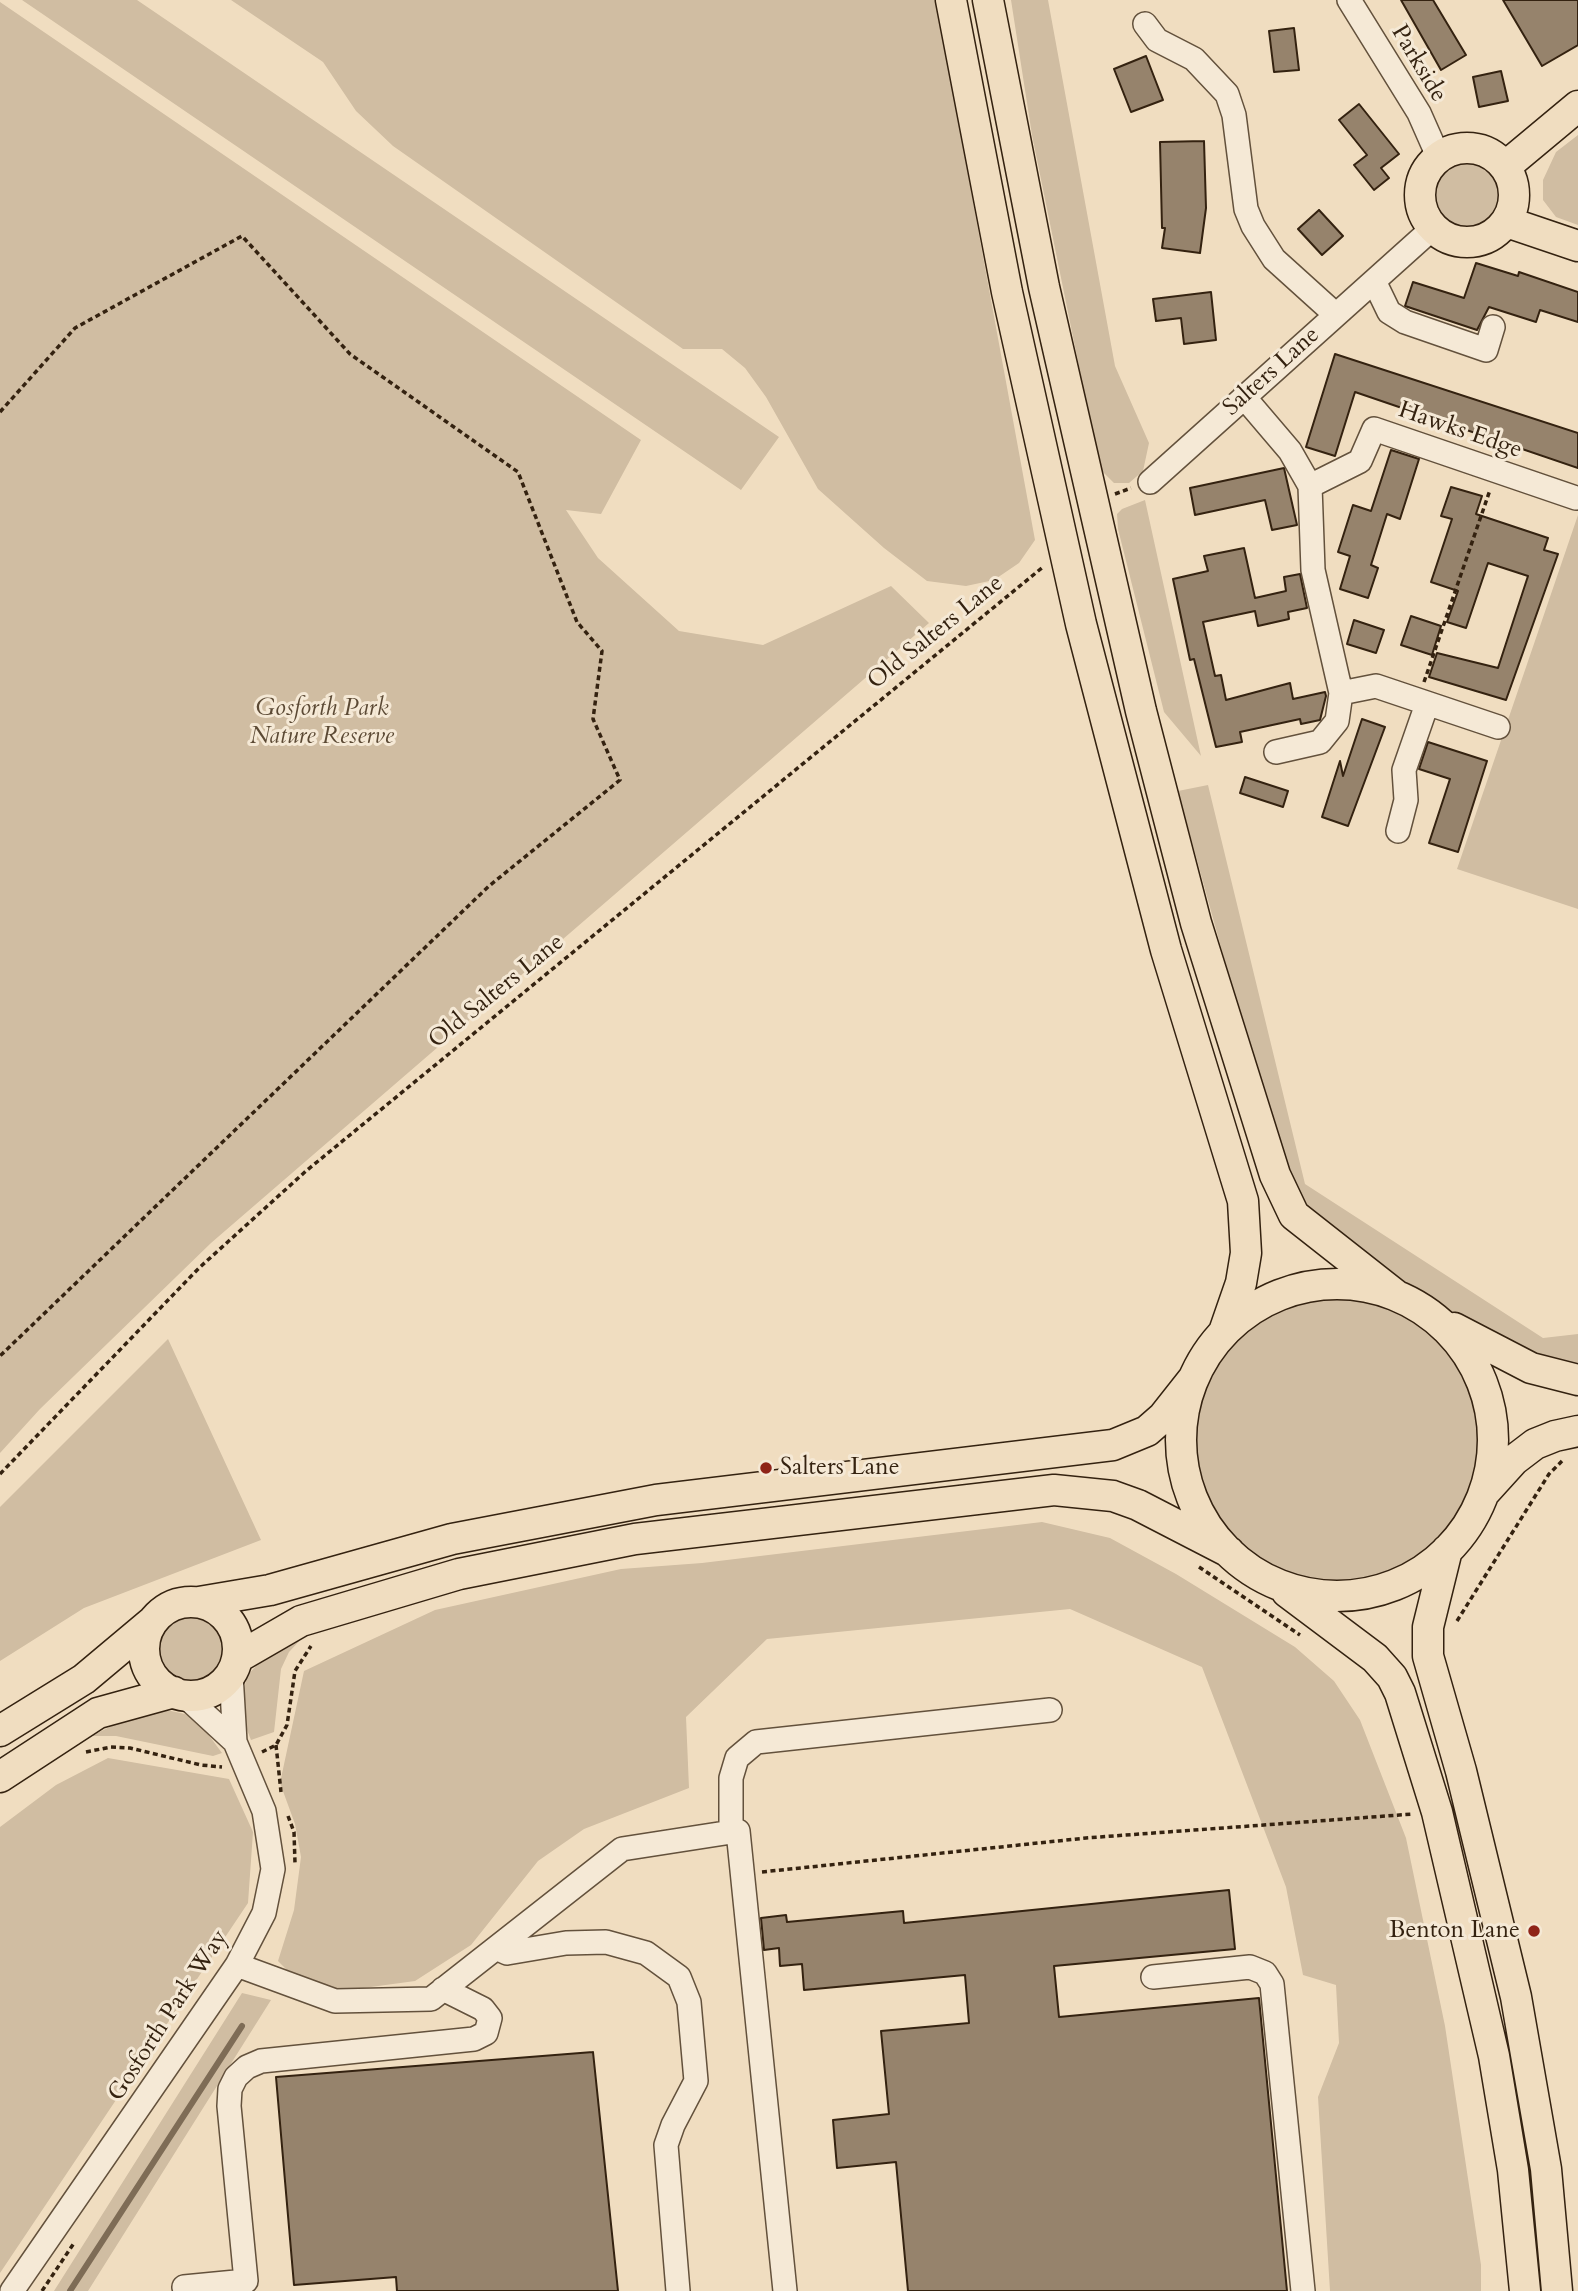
<!DOCTYPE html>
<html>
<head>
<meta charset="utf-8">
<style>
  body { margin:0 }
  canvas { display:block; background:#f0ddc0 }
</style>
</head>
<body>
<canvas width="1578" height="2291"></canvas>
<script>
const context = document.querySelector('canvas').getContext('2d');
context.lineJoin = 'round';
function fillPath(path, color) { context.fillStyle = color; context.fill(path, 'evenodd'); }
const poly = rows => new Path2D(rows.map(r => 'M' + r).join(''));
function stroke(path, color, width, dash) { context.strokeStyle = color; context.lineWidth = width; context.lineCap = dash ? 'butt' : 'round'; context.setLineDash(dash || []); context.stroke(path); }
function write(font, color, halo, rows, align = 'center') {
  context.font = font + ' Cardo,serif'; context.lineWidth = 6; context.setLineDash([]); context.textBaseline = 'middle'; context.strokeStyle = halo; context.fillStyle = color; for (const [text, x, y, turn = 0] of rows) {
    context.save(); context.translate(x, y); context.rotate((+turn || 0) * Math.PI / 180); context.textAlign = isNaN(turn) ? turn : align; if (halo) context.strokeText(text, 0, 0); context.fillText(text, 0, 0); context.restore();
  }
}
fillPath(poly([
  [22,0,137,0,779,437,741,490],
  [231,0,936,0,1035,540,1019,563,994,580,966,586,927,581,884,548,818,489,766,397,745,368,722,349,683,349,393,146,356,111,323,62],
  [1011,0,1048,0,1115,366,1149,443,1143,471,1129,483,1114,483,1102,471,1098,460,1032,135],
  [0,2,641,440,601,514,566,510,598,558,679,631,763,645,891,586,929,623,211,1243,40,1409,0,1453],
  [1578,135,1578,225,1556,217,1543,200,1543,180,1556,152],
  '1434 197a34 34 0 1 1 68 0a34 34 0 1 1-68 0Z',
  [1145,500,1201,756,1164,712,1118,529,1117,514,1122,509],
  [1578,515,1578,909,1457,869],
  [1208,785,1305,1184,1543,1338,1578,1334,1578,1367,1503,1345,1332,1235,1287,1187,1178,791],
  '1195 1439a142 142 0 1 1 284 0a142 142 0 1 1-284 0Z',
  [168,1339,261,1540,84,1608,0,1661,0,1507],
  [1042,1522,1110,1538,1176,1574,1295,1647,1334,1681,1360,1720,1406,1838,1445,2026,1481,2265,1481,2291,1330,2291,1318,2097,1339,2043,1336,1985,1303,1975,1286,1887,1202,1667,1070,1609,767,1639,686,1717,689,1788,584,1829,538,1861,471,1945,415,1981,334,1992,289,1972,278,1961,294,1910,301,1857,295,1824,280,1783,304,1671,435,1610,621,1569,702,1563],
  '157 1649a33 33 0 1 1 66 0a33 33 0 1 1-66 0Z',
  [305,1635,289,1652,281,1669,274,1732,251,1740,244,1722,242,1699,247,1676,263,1658],
  [162,1709,185,1714,202,1726,222,1753,213,1756,116,1736,91,1736,139,1713],
  [108,1758,229,1779,253,1832,248,1903,0,2273,0,1827,56,1785],
  [242,1993,271,2000,88,2291,54,2291]
]), '#d0bda2');
stroke(poly([
  [70,2291,242,2026]
]), '#7e6c56', 6);
const building = poly([
  [1401,0,1433,0,1466,55,1441,70,1401,0],
  [1503,0,1578,0,1578,45,1542,66,1503,0],
  [1294,28,1299,70,1274,72,1269,31,1294,28],
  [1146,56,1163,100,1131,112,1114,69,1146,56],
  [1501,71,1508,101,1479,107,1473,77,1501,71],
  [1359,104,1399,154,1381,168,1389,178,1374,190,1354,165,1367,155,1339,120,1359,104],
  [1204,141,1206,208,1200,253,1162,248,1165,228,1162,228,1160,142,1204,141],
  [1319,210,1343,236,1322,255,1298,229,1319,210],
  [1476,263,1518,276,1519,272,1578,292,1578,322,1540,310,1536,322,1489,307,1477,330,1405,306,1413,282,1464,298,1476,263],
  [1211,292,1216,340,1184,344,1181,318,1156,321,1153,299,1211,292],
  [1335,354,1578,433,1578,468,1355,392,1335,456,1306,447,1335,354],
  [1391,450,1419,459,1400,519,1387,514,1371,565,1378,568,1368,598,1340,589,1350,556,1338,552,1353,505,1371,511,1391,450],
  [1284,468,1297,525,1272,530,1265,500,1195,515,1190,488,1284,468],
  [1451,487,1482,496,1476,514,1548,538,1544,550,1558,554,1506,700,1429,677,1437,653,1498,668,1528,576,1488,563,1466,628,1447,622,1458,591,1431,582,1452,519,1441,516,1451,487],
  [1244,548,1255,598,1286,591,1284,577,1300,574,1307,608,1288,612,1289,619,1258,626,1255,611,1203,622,1215,676,1221,675,1226,700,1290,683,1293,699,1325,692,1326,696,1320,720,1301,724,1300,719,1240,732,1242,742,1216,747,1194,659,1190,660,1173,579,1208,571,1204,556,1244,548],
  [1411,616,1441,626,1432,655,1401,645,1411,616],
  [1354,620,1384,630,1376,653,1347,644,1354,620],
  [1362,719,1385,727,1348,826,1322,817,1340,761,1343,776,1362,719],
  [1428,742,1487,761,1458,852,1429,843,1450,779,1419,769,1428,742],
  [1245,777,1288,791,1283,807,1240,793,1245,777],
  [1229,1890,1235,1949,1054,1966,1059,2017,1259,1998,1287,2291,908,2291,896,2162,837,2168,833,2120,889,2114,881,2031,969,2023,965,1975,804,1990,802,1964,780,1966,779,1948,764,1950,761,1918,786,1915,787,1922,903,1911,904,1923,1229,1890],
  [593,2052,618,2291,397,2291,396,2277,294,2285,276,2077,593,2052]
]);
fillPath(building, '#96836c');
stroke(building, '#342210', 2);
const minor = poly([
  [1349,0,1419,113,1438,156],
  [1145,24,1157,40,1194,59,1227,94,1234,115,1246,209,1253,226,1274,259,1336,315],
  [1374,281,1389,312,1405,322,1486,350,1493,327],
  [1244,397,1290,451,1310,486,1360,461,1374,429,1576,498],
  [1150,482,1433,228],
  [1341,693,1376,686,1498,727],
  [1276,752,1320,742,1337,721,1341,693,1313,570,1310,486],
  [1398,831,1406,800,1404,770,1427,704],
  [185,1696,235,1742],
  [731,1832,731,1778,737,1758,756,1742,1050,1710],
  [496,1948,507,1953,566,1943,606,1942,646,1953,679,1977,689,2002,696,2081,673,2125,666,2145,678,2291],
  [237,1965,335,2001,431,1999,622,1849,738,1831,785,2291],
  [1153,1977,1250,1967,1265,1973,1272,1984,1303,2291],
  [12,2291,237,1965,264,1913,273,1869,264,1811,235,1742,231,1674],
  [185,2291,184,2287,246,2281,229,2106,230,2089,236,2077,247,2067,261,2061,474,2039,486,2033,490,2018,483,2009,443,1989]
]);
const major = poly([
  [951,0,1007,292,1081,624,1166,950,1243,1201,1246,1253,1241,1283,1224,1332],
  [988,0,1044,287,1141,711,1196,923,1275,1175,1294,1215,1397,1296],
  '1420 195a47 47 0 1 1 94 0a47 47 0 1 1-94 0Z',
  [1506,166,1578,106],
  [1507,222,1578,246],
  '1181 1440a156 156 0 1 1 312 0a156 156 0 1 1-312 0Z',
  [1454,1328,1531,1368,1578,1380],
  [1485,1492,1514,1460,1535,1444,1555,1436,1578,1431],
  [1447,1550,1428,1627,1428,1656,1461,1771,1516,1997,1546,2169,1557,2291],
  [1287,1592,1375,1658,1392,1677,1400,1693,1437,1812,1494,2056,1513,2170,1525,2291],
  [199,1602,270,1590,452,1539,656,1500,1113,1445,1147,1431,1163,1417,1193,1379],
  '144 1649a47 47 0 1 1 94 0a47 47 0 1 1-94 0Z',
  [237,1658,301,1621,459,1574,635,1539,1054,1490,1113,1496,1138,1505,1229,1552],
  [0,1731,84,1679,152,1622],
  [0,1777,98,1713,174,1692]
]);
stroke(minor, '#63513c', 26);
stroke(major, '#342210', 33);
stroke(poly([
  [0,412,75,328,242,236,350,354,518,472,577,622,602,651,593,719,620,780,489,886,0,1356],
  [1115,494,1131,488],
  [1424,682,1490,490],
  [0,1474,199,1268,306,1171,1043,567],
  [1199,1567,1300,1635],
  [1457,1621,1549,1474,1562,1461],
  [276,1745,281,1792],
  [86,1752,111,1747,130,1748,201,1765,222,1767],
  [262,1752,276,1745,287,1725,295,1671,311,1646],
  [288,1816,294,1832,295,1863],
  [762,1872,1086,1838,1413,1814],
  [42,2291,74,2243]
]), '#342210', 3.5, [5, 3.5]);
stroke(minor, '#f5e9d6', 23);
stroke(major, '#f0ddc0', 30);
for (const [x, y, r, color] of [
  [766,1468,7,"#8f2418"],
  [1534,1931,7,"#8f2418"]
]) { const dot = new Path2D(); dot.arc(x, y, r, 0, 2 * Math.PI); context.fillStyle = color; context.fill(dot); stroke(dot, '#f5e9d6', 2.5); }
write('24px', '#342210', '#f5e9d6', [
  ["Parkside",1418,64,59],
  ["Salters Lane",1272,372,-42],
  ["Hawks Edge",1460,431,19],
  ["Old Salters Lane",936,633,-39],
  ["Old Salters Lane",497,992,-39],
  ["Gosforth Park Way",169,2016,-57]
]);
write('italic 24px', '#5b4934', '#f5e9d6', [
  ["Gosforth Park",322,709],
  ["Nature Reserve",322,737]
]);
write('24px', '#342210', '#f5e9d6', [
  ["Salters Lane",780,1468],
  ["Benton Lane",1520,1931,"right"]
], 'left');
</script>
</body>
</html>
